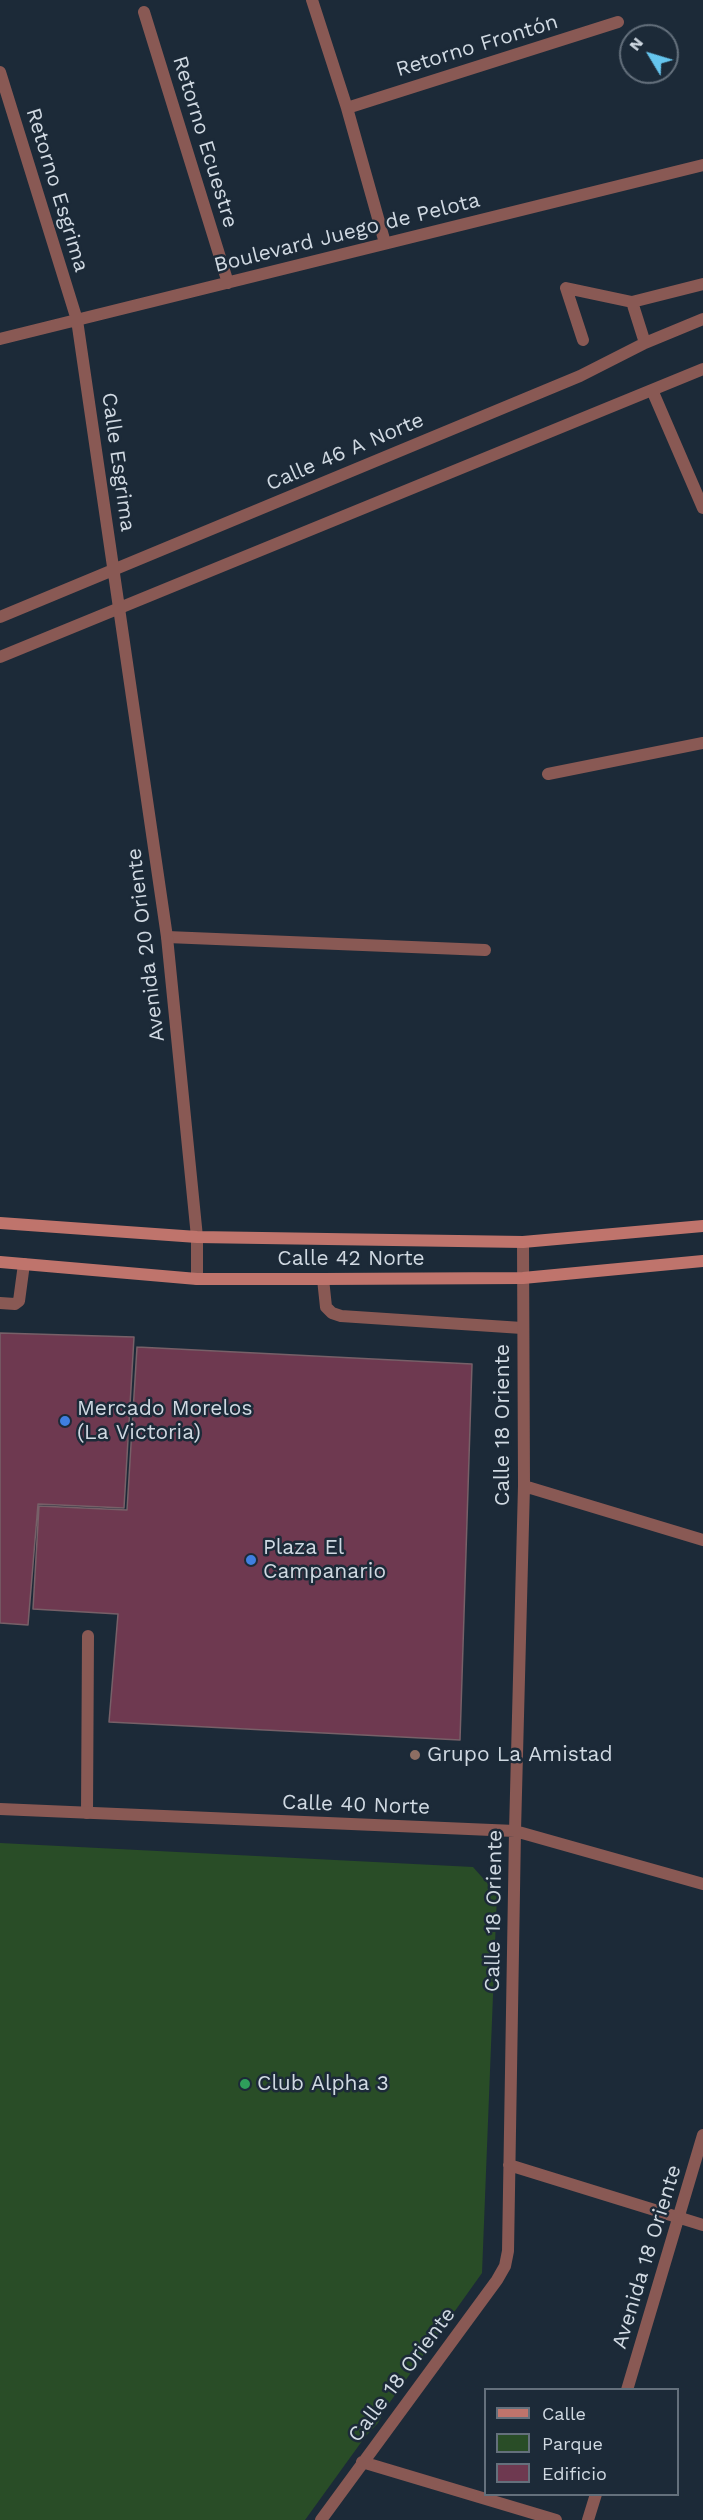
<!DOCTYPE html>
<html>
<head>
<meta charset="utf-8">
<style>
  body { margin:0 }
  #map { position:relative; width:703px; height:2520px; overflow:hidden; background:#1c2a38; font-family:"Work Sans",sans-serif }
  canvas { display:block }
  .legend { position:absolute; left:484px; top:2388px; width:195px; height:108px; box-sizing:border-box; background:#1c2a38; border:2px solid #64707c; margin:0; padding:8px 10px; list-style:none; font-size:18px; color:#d0d9e2 }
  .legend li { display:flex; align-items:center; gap:12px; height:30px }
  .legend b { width:30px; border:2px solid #64707c }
  .north { position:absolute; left:619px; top:24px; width:60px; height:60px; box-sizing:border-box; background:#1c2a38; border:2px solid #64707c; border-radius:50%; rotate:308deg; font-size:16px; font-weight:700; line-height:24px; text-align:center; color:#d0d9e2 }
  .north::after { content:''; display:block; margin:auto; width:21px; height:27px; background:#65c5ee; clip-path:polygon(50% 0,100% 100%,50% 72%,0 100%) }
</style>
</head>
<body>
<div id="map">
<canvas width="703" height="2520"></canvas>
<ul class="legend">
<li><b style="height:8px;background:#bf746c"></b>Calle</li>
<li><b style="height:16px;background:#294d27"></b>Parque</li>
<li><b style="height:16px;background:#6e3950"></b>Edificio</li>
</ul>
<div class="north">N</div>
</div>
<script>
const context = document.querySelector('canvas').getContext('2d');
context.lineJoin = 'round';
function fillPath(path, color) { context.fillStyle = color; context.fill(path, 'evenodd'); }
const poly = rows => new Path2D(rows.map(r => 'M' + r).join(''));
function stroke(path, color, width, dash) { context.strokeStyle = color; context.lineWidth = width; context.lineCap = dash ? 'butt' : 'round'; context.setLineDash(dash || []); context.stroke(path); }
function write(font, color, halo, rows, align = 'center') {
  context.font = font + ' "Work Sans",sans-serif'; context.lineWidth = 5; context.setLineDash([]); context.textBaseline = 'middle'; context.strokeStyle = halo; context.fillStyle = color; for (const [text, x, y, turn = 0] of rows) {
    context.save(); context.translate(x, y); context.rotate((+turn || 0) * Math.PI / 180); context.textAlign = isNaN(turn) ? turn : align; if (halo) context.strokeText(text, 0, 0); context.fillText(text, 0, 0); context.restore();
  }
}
fillPath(poly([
  [0,1843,473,1867,497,1894,482,2273,385,2409,378,2423,365,2437,305,2520,0,2520]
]), '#294d27');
const building = poly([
  [0,1333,134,1337,124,1508,38,1504,28,1625,0,1623,0,1333],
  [137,1347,472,1364,460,1740,109,1722,118,1614,33,1609,39,1506,127,1510,137,1347]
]);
fillPath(building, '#6e3950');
stroke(building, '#776068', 1.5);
stroke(poly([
  [167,937,485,950],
  [323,1279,326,1307,332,1313,341,1316,522,1328],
  [0,1303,15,1304,19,1301,24,1264],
  [87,1813,88,1636]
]), '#895954', 12);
stroke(poly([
  [312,0,347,108,385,243],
  [144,12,228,283],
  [0,72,77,320,167,937,197,1237,197,1279],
  [347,108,618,22],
  [632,302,645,343],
  [0,339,703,165],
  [583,340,566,288,632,302,703,284],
  [652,390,703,508],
  [0,617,580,376,645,343,703,319],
  [0,657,703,369],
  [548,774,703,743],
  [524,1486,703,1540],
  [0,1809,515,1831,703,1884],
  [509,2165,703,2225],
  [627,2390,703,2135],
  [362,2462,556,2520],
  [321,2520,497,2280,505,2266,508,2251,515,1831,524,1486,523,1242],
  [588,2520,596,2494]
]), '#895954', 12);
stroke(poly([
  [0,1223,197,1237,523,1242,703,1226],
  [0,1262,197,1279,323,1279,523,1278,703,1261]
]), '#bf746c', 12);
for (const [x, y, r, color] of [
  [65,1421,6,"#3f7fe0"],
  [251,1560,6,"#3f7fe0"],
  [415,1755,6,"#8d6e63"],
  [245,2084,6,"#2e9e5b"]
]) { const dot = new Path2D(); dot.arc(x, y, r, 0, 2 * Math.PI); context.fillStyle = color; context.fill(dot); stroke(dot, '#1c2a38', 2); }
write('21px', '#d0d9e2', '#1c2a38', [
  ["Retorno Frontón",477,46,-17],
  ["Retorno Ecuestre",205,142,73],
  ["Retorno Esgrima",57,190,73],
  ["Boulevard Juego de Pelota",347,233,-14],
  ["Calle 46 A Norte",345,452,-23],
  ["Calle Esgrima",118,462,82],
  ["Avenida 20 Oriente",146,945,-97],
  ["Calle 42 Norte",351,1259],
  ["Calle 18 Oriente",503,1425,-90],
  ["Calle 40 Norte",356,1805,2],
  ["Calle 18 Oriente",494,1911,-89],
  ["Avenida 18 Oriente",647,2257,-73],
  ["Calle 18 Oriente",402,2375,-53]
]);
write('21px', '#d0d9e2', '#1c2a38', [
  ["Mercado Morelos",77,1409],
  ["(La Victoria)",77,1433],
  ["Plaza El",263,1548],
  ["Campanario",263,1572],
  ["Grupo La Amistad",427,1755],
  ["Club Alpha 3",257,2084]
], 'left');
</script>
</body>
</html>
